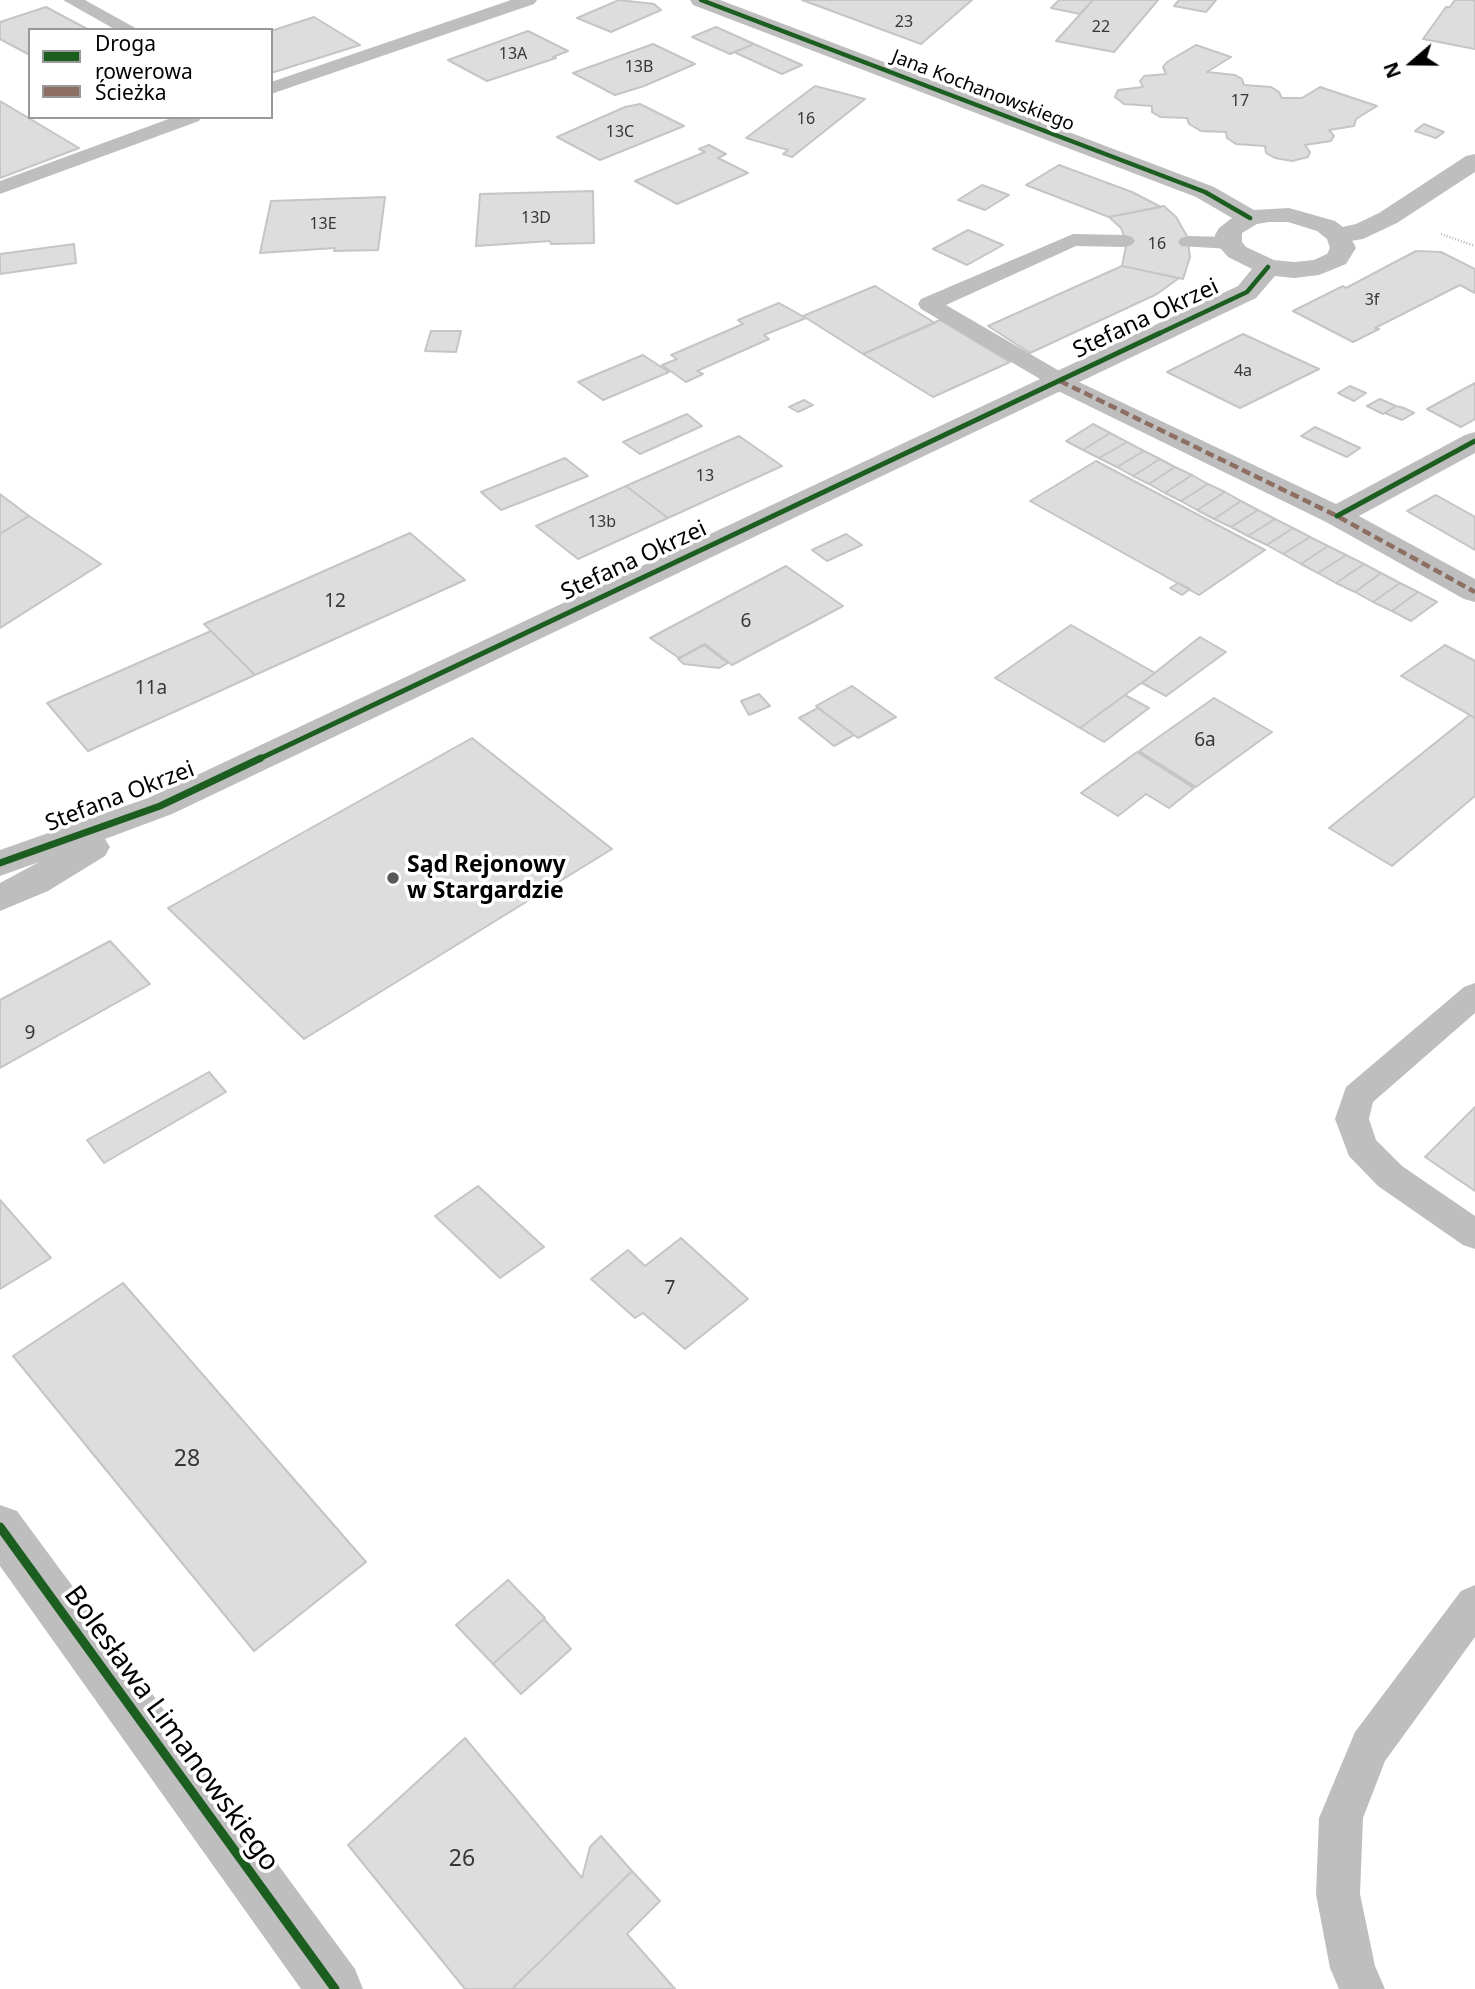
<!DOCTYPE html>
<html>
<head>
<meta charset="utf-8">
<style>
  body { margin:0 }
  #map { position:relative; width:1475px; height:1989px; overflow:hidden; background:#fff; font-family:"Noto Sans",sans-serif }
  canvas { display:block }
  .legend { position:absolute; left:28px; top:28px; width:245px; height:91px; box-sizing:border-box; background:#fff; border:2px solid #999; margin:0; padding:9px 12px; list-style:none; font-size:21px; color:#000 }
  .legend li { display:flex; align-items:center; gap:14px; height:35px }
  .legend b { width:35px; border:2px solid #999 }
  .north { position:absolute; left:1377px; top:28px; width:70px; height:70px; -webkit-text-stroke:5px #fff; paint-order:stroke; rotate:250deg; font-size:19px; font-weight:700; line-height:28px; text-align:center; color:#000 }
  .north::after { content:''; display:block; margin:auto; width:24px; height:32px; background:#000; clip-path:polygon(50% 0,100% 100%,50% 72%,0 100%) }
</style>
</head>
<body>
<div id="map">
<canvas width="1475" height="1989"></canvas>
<ul class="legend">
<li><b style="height:9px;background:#1b5e20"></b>Droga rowerowa</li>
<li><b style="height:9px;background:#8d6e63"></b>Ścieżka</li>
</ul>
<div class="north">N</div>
</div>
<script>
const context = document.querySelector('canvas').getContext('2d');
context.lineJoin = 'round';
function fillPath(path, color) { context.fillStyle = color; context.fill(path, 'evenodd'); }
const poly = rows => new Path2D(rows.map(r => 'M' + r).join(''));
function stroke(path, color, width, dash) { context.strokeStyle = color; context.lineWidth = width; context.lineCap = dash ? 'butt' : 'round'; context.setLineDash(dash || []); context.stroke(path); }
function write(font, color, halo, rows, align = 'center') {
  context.font = font + ' "Noto Sans",sans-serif'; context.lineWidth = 7; context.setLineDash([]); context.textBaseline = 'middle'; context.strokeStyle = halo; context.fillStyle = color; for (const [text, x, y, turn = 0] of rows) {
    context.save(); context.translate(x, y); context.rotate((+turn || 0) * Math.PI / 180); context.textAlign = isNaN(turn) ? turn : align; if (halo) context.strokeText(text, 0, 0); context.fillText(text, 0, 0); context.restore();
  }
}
const building = poly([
  [619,0,654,4,661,10,611,32,577,18,619,0],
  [802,0,972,0,921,44,802,0],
  [1059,0,1093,0,1080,14,1051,8,1059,0],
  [1093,0,1158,0,1114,52,1056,41,1093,0],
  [1179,0,1216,0,1206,12,1174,6,1179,0],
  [1455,0,1475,0,1475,49,1423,39,1446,7,1450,7,1455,0],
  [46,7,89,30,30,30,30,55,0,39,0,22,46,7],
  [314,17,360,45,271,73,271,31,314,17],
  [716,27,754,44,730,54,692,37,716,27],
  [528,31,568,51,553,57,556,58,487,81,448,60,528,31],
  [653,44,695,64,644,86,615,95,573,73,653,44],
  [754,44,802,65,782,74,734,52,754,44],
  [1196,45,1231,57,1207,72,1235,75,1242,79,1244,85,1271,87,1279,92,1282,98,1302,98,1320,87,1377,106,1356,119,1354,126,1329,130,1334,136,1331,141,1305,145,1310,152,1308,157,1292,161,1275,158,1266,153,1265,146,1236,144,1227,138,1226,132,1201,131,1189,124,1187,118,1160,117,1152,112,1152,106,1124,104,1115,97,1118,90,1143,87,1140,81,1144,76,1166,74,1163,67,1167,62,1196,45],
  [815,86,865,99,792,157,783,154,788,150,746,138,815,86],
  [0,101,79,148,0,178,0,101],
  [640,104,684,126,600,160,557,137,625,107,640,104],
  [1424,124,1444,132,1436,138,1415,131,1424,124],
  [709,145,726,154,718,158,748,173,677,204,635,181,705,152,699,149,709,145],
  [1059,165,1132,192,1161,207,1109,217,1026,185,1059,165],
  [982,185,1009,195,985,210,958,200,982,185],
  [593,191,594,243,551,244,550,241,476,246,480,194,593,191],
  [385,197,378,250,334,251,335,248,260,253,271,201,385,197],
  [1164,206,1176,217,1187,236,1190,257,1183,279,1122,266,1126,246,1124,236,1121,228,1109,217,1164,206],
  [968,230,1003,245,967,265,933,249,968,230],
  [74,244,76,263,0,274,0,254,74,244],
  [1416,251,1441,252,1475,269,1475,293,1460,285,1375,328,1379,329,1353,342,1293,311,1343,286,1346,288,1416,251],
  [1122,266,1179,278,1157,294,1030,353,988,326,1122,266],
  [875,286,935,323,863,354,803,316,875,286],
  [779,303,806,318,764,335,769,339,697,371,703,374,686,382,662,365,677,359,671,355,743,324,738,320,779,303],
  [940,320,1010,362,933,397,863,354,940,320],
  [431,331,461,331,456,352,425,351,431,331],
  [1243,334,1319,369,1240,408,1167,372,1243,334],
  [643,355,669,372,603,400,578,382,643,355],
  [1475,383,1475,419,1461,427,1427,409,1475,383],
  [1350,386,1366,393,1354,401,1338,393,1350,386],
  [1380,399,1396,406,1383,414,1367,406,1380,399],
  [804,400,813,405,798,412,789,407,804,400],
  [1396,406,1404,408,1414,413,1402,420,1385,413,1396,406],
  [687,414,702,426,640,454,623,442,687,414],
  [1093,424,1110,433,1083,450,1066,441,1093,424],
  [1315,427,1360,448,1347,457,1301,436,1315,427],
  [1110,433,1127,442,1099,458,1083,450,1110,433],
  [739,436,782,466,668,518,626,486,739,436],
  [1127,442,1144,451,1117,467,1099,458,1127,442],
  [1144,451,1160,459,1133,476,1117,467,1144,451],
  [565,458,588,476,501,510,481,492,565,458],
  [1160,459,1175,467,1149,484,1133,476,1160,459],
  [1096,461,1265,550,1199,595,1030,501,1096,461],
  [1175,467,1192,475,1165,493,1149,484,1175,467],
  [1192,475,1208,484,1181,501,1165,493,1192,475],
  [1208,484,1225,492,1197,510,1181,501,1208,484],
  [626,486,668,518,578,559,536,526,626,486],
  [1225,492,1241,501,1214,519,1197,510,1225,492],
  [0,494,29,516,0,534,0,494],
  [1436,495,1475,517,1475,550,1407,511,1436,495],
  [1241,501,1258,510,1231,527,1214,519,1241,501],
  [1258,510,1275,519,1248,536,1231,527,1258,510],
  [29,516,101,564,0,628,0,534,29,516],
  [1275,519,1293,528,1267,545,1248,536,1275,519],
  [1293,528,1310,537,1283,554,1267,545,1293,528],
  [410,533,465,580,255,675,204,624,410,533],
  [846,534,862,545,827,561,812,550,846,534],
  [1310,537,1328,546,1301,564,1283,554,1310,537],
  [1328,546,1346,555,1318,573,1301,564,1328,546],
  [1346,555,1364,564,1336,583,1318,573,1346,555],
  [1364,564,1381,573,1355,592,1336,583,1364,564],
  [786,566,843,606,732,665,705,644,679,658,650,638,786,566],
  [1381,573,1400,583,1373,602,1355,592,1381,573],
  [1178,583,1190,589,1182,595,1170,588,1178,583],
  [1400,583,1418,592,1392,611,1373,602,1400,583],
  [1418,592,1437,602,1411,621,1392,611,1418,592],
  [1071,625,1155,673,1080,728,995,678,1071,625],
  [211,631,255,675,88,751,47,703,211,631],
  [1200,637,1226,652,1166,696,1142,683,1200,637],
  [704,645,728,663,719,668,684,664,678,659,704,645],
  [1445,645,1475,661,1475,718,1401,676,1445,645],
  [852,686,896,717,858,738,816,706,852,686],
  [759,694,770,706,749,715,741,701,759,694],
  [1125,695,1149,708,1104,742,1080,728,1125,695],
  [1214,698,1272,732,1196,787,1139,751,1214,698],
  [818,708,854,735,834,746,799,718,818,708],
  [1470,715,1475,718,1475,796,1392,866,1329,828,1470,715],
  [472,738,612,849,304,1039,168,908,472,738],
  [1137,752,1194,788,1169,808,1146,794,1118,816,1081,793,1137,752],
  [110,941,150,984,0,1068,0,1000,110,941],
  [209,1072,226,1092,104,1163,87,1140,209,1072],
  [1475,1107,1475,1191,1425,1157,1475,1107],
  [478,1186,544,1247,500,1278,435,1216,478,1186],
  [0,1200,51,1258,0,1289,0,1200],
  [681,1238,748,1299,685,1349,643,1313,635,1318,591,1279,628,1250,645,1266,681,1238],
  [123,1283,366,1562,254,1651,13,1356,123,1283],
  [508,1580,545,1618,493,1664,456,1625,508,1580],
  [544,1619,571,1649,521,1694,493,1664,544,1619],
  [465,1738,582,1878,590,1847,601,1836,632,1871,512,1989,465,1989,348,1845,465,1738],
  [632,1871,660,1901,627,1934,675,1989,512,1989,632,1871]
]);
fillPath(building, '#ddd');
stroke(building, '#c5c5c5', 2);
stroke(poly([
  [1441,234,1475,246]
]), '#b8b8b8', 2.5, [1, 2]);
fillPath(poly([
  [63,0,85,0,139,30,116,30,63,0],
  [511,0,537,0,534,4,271,94,271,82,511,0],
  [174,117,201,117,199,121,0,194,0,181,174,117],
  [1073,234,1125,235,1132,237,1135,241,1132,245,1125,247,1076,246,946,305,1068,376,1071,381,1068,386,1052,386,921,309,918,304,921,299,1073,234],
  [1188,236,1229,237,1236,239,1239,243,1236,247,1229,249,1181,246,1178,242,1181,238,1188,236],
  [1475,983,1475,1013,1373,1102,1369,1119,1376,1140,1402,1166,1475,1216,1475,1249,1463,1245,1378,1186,1349,1156,1335,1119,1346,1087,1464,987,1475,983],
  [1475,1585,1475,1637,1385,1761,1363,1818,1360,1894,1375,1966,1385,1989,1339,1989,1330,1968,1316,1894,1319,1818,1355,1732,1461,1591,1475,1585]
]), '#bebebe');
fillPath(poly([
  [1475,154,1475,172,1397,223,1363,239,1338,243,1329,240,1325,235,1329,230,1356,224,1379,213,1466,156,1475,154],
  [1060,373,1336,504,1465,435,1475,432,1475,453,1359,516,1475,579,1475,602,1464,599,1326,522,1050,387,1046,381,1050,375,1060,373],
  [0,1505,17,1511,355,1969,363,1989,301,1989,0,1566,0,1505]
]), '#bebebe');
fillPath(poly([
  [690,0,720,0,1214,187,1254,210,1289,208,1335,221,1347,230,1356,248,1346,264,1319,275,1294,278,1275,276,1256,298,172,814,105,839,110,847,105,856,48,891,0,911,0,883,39,862,0,876,0,850,148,798,1238,286,1252,269,1228,257,1216,243,1215,235,1219,228,1232,218,1196,197,693,5,690,0],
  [1269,222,1288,222,1317,231,1327,239,1330,248,1327,254,1314,260,1294,262,1274,260,1246,247,1242,242,1242,233,1257,224,1269,222]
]), '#bebebe');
stroke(poly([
  [1060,381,1337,516,1475,592]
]), '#8d6e63', 4.5, [9, 4.5]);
stroke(poly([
  [701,0,1205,192,1250,218],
  [1156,335,1247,292,1268,267]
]), '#1b5e20', 4.5);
stroke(poly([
  [1337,516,1475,441],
  [257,760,1160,333]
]), '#1b5e20', 5);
stroke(poly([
  [0,863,160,806,261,758]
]), '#1b5e20', 7);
stroke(poly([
  [0,1527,335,1989]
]), '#1b5e20', 9);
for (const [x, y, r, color] of [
  [393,878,7,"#595959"]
]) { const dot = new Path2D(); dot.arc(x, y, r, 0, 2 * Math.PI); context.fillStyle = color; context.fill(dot); stroke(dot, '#fff', 2.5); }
write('16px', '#373737', null, [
  ["23",904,22],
  ["22",1101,27],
  ["13A",513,54],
  ["13B",639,67],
  ["17",1240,101],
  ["16",806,119],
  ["13C",620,132],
  ["13D",536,218],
  ["13E",323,224],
  ["16",1157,244],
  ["3f",1372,300],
  ["4a",1243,371],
  ["13",705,476],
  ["13b",602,522]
]);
write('19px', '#000', '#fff', [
  ["Jana Kochanowskiego",983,91,21]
]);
write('19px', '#373737', null, [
  ["12",335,602],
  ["6",746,622],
  ["11a",151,689],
  ["6a",1205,741],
  ["9",30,1034],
  ["7",670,1289]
]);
write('23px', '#000', '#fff', [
  ["Stefana Okrzei",1146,319,-25],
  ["Stefana Okrzei",634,561,-25],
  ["Stefana Okrzei",120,797,-21]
]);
write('bold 23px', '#000', '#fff', [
  ["Sąd Rejonowy",407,865],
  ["w Stargardzie",407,891]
], 'left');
write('23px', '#373737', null, [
  ["28",187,1459],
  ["26",462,1859]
]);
write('28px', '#000', '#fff', [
  ["Bolesława Limanowskiego",171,1729,54]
]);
</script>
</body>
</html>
